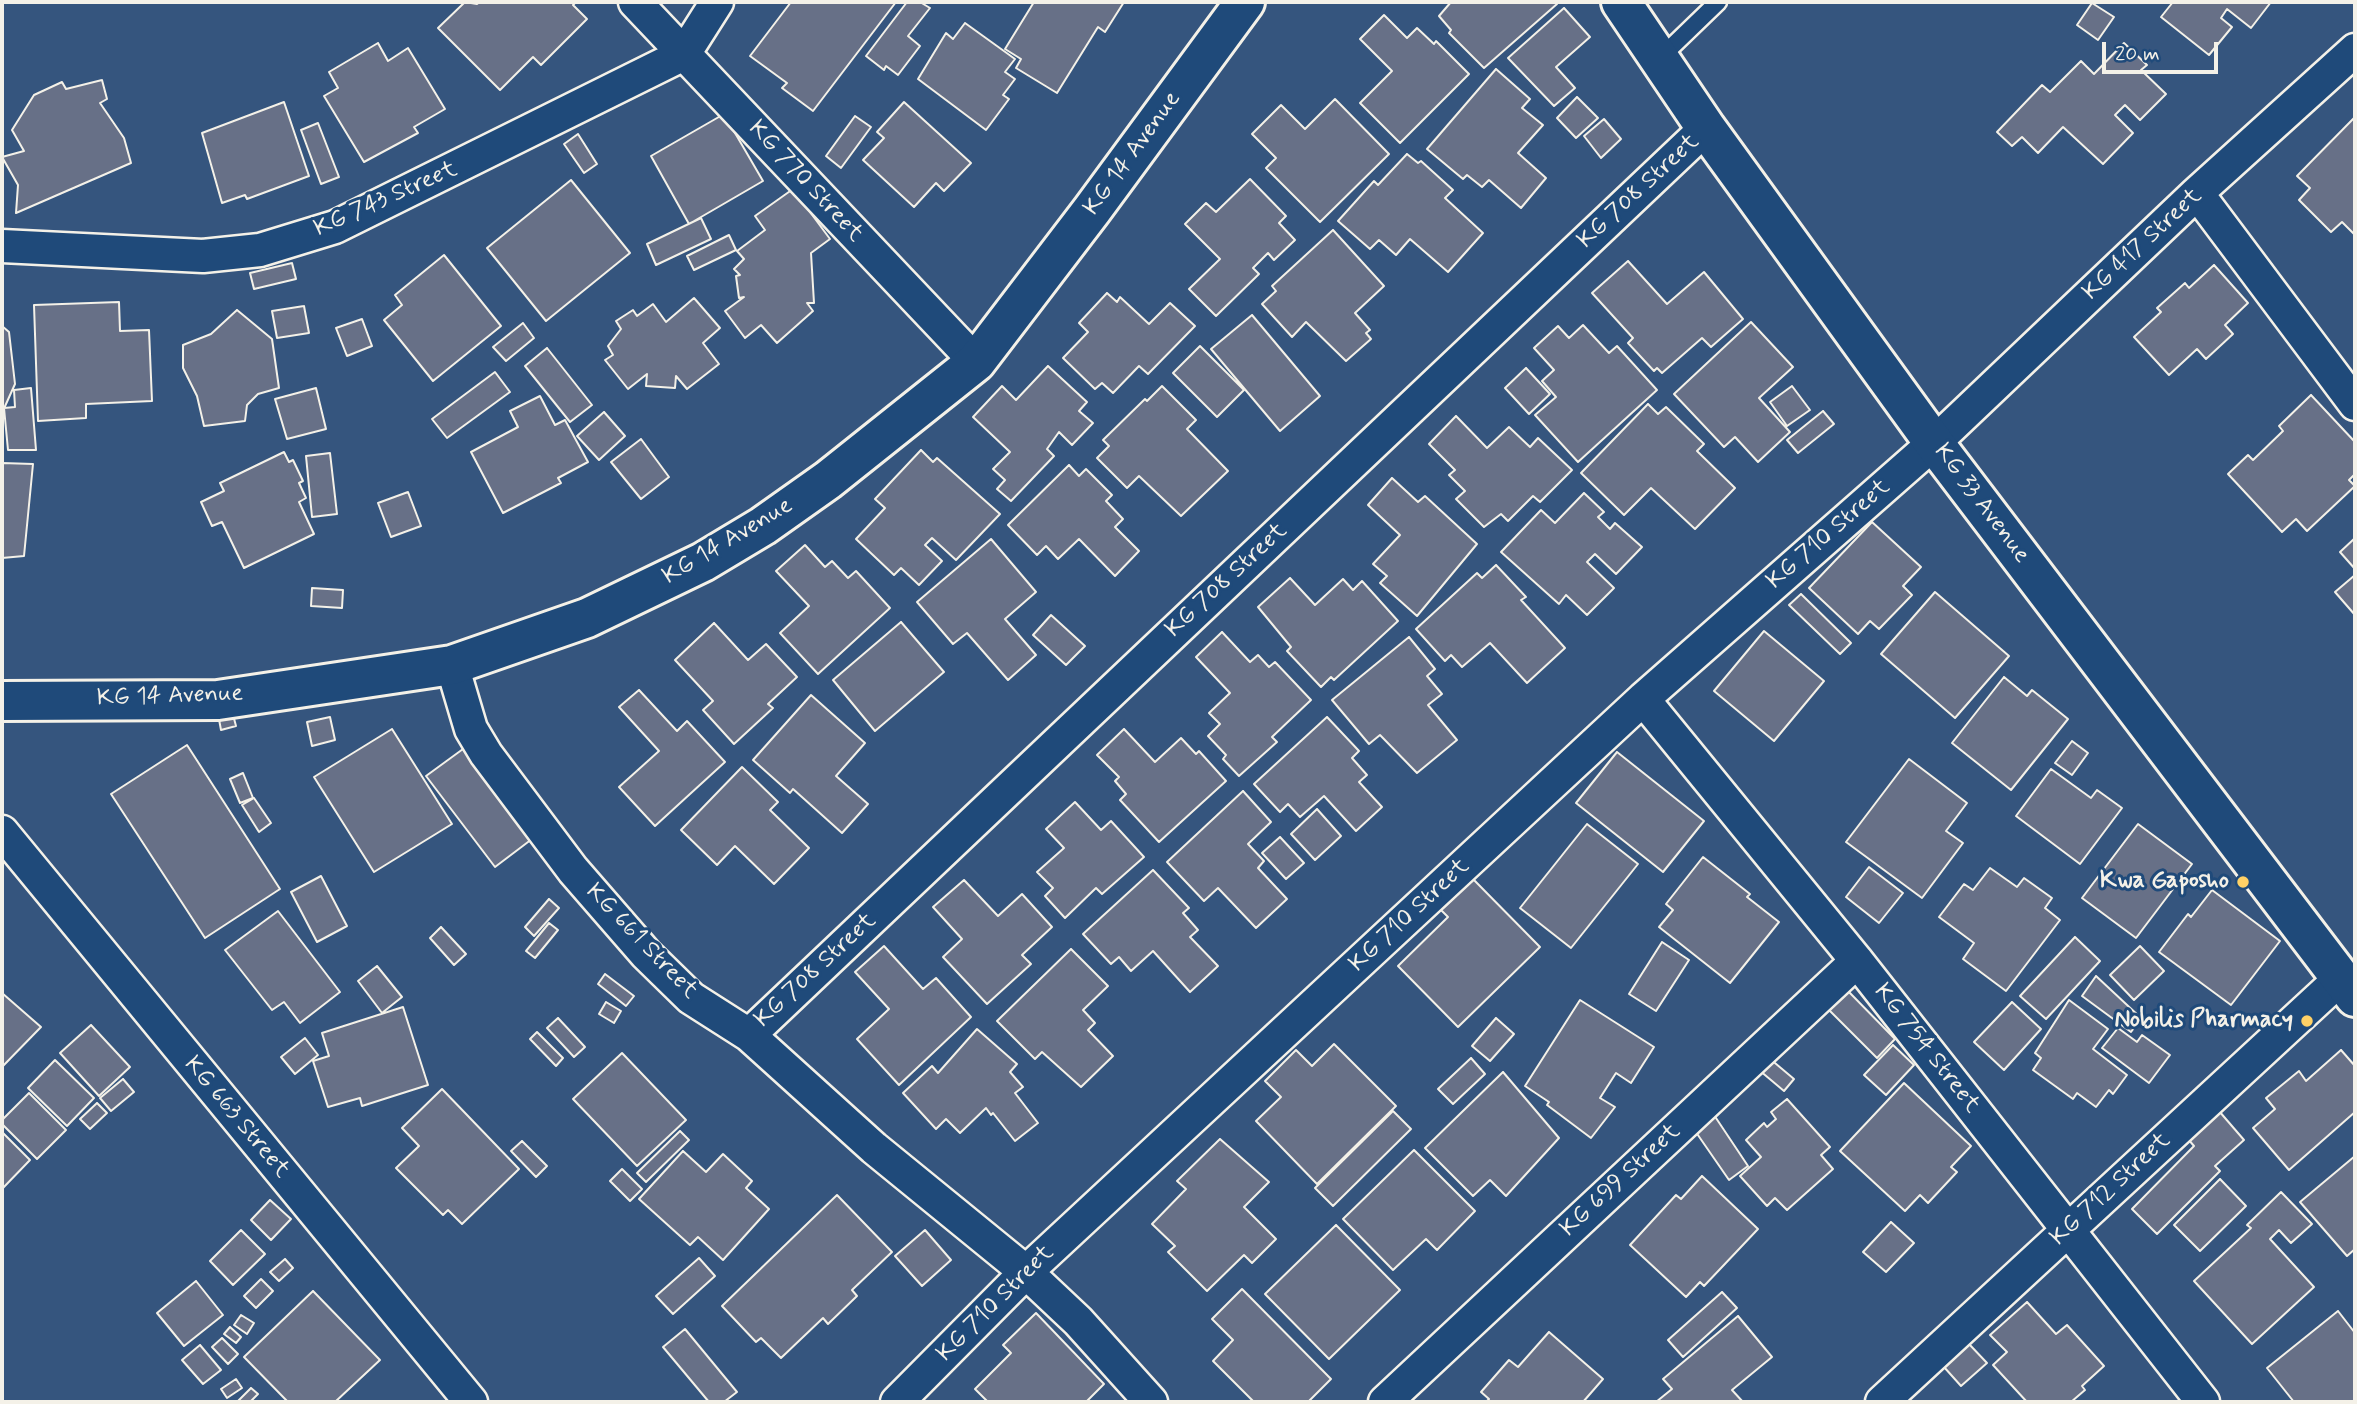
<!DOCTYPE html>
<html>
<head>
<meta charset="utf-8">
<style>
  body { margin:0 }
  #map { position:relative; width:2357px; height:1404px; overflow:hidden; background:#35557e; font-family:Mynerve,sans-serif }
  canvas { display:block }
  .frame { position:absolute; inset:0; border:4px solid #f4f1e8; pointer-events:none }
  .scale { position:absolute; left:2102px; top:42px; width:116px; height:32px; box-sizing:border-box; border:4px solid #f4f1e8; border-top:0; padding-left:9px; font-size:21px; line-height:24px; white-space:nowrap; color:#f4f1e8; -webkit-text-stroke:5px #1f4a7a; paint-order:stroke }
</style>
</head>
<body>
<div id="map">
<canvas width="2357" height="1404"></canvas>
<div class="frame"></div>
<div class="scale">20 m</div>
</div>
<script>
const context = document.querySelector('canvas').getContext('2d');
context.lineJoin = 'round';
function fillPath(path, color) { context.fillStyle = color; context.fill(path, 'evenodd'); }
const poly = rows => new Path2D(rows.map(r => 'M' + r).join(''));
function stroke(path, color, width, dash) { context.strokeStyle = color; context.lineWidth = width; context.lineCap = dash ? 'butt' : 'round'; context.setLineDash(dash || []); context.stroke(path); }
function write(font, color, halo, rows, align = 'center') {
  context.font = font + ' Mynerve,sans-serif'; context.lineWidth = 6; context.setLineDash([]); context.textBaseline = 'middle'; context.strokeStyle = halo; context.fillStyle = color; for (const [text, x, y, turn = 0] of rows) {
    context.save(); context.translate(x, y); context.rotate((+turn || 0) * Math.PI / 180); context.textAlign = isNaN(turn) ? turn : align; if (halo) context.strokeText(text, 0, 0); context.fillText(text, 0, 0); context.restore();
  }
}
const building = poly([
  [465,2,477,4,480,2,576,2,573,5,587,19,541,65,533,57,500,90,438,28,465,2],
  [791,2,896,2,813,111,782,88,787,83,750,56,791,2],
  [907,2,920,2,930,8,908,36,920,46,898,75,886,66,884,70,866,56,907,2],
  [1034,2,1124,2,1105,32,1098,27,1057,93,1016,68,1021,59,1005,49,1034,2],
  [1451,2,1555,2,1557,4,1484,68,1449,33,1451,30,1439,16,1451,2],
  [2173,2,2271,2,2251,28,2227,9,2221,18,2232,27,2209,55,2161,17,2173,2],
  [2092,3,2114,17,2098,40,2077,25,2092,3],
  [1564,8,1590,37,1556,67,1575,88,1554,106,1508,58,1564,8],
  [1384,15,1407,38,1417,28,1434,44,1436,41,1469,74,1400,143,1360,103,1392,71,1360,39,1384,15],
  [965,23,1015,59,1005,72,1015,79,1003,95,1009,99,986,130,918,79,946,33,953,39,965,23],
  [378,43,388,61,408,48,445,109,414,127,418,133,364,162,324,96,338,88,329,72,378,43],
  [2124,43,2147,65,2141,70,2166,94,2140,120,2125,105,2115,115,2133,133,2103,164,2063,127,2038,153,2022,137,2012,146,1997,132,2042,85,2050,92,2081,61,2094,74,2124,43],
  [1496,69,1530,99,1522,108,1543,125,1518,153,1546,178,1521,208,1489,180,1482,187,1467,175,1463,179,1427,149,1496,69],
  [102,80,107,99,100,103,124,138,131,163,16,213,18,185,2,157,24,151,12,130,34,95,62,82,66,89,102,80],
  [1577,97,1598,118,1576,138,1557,118,1577,97],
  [1335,99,1389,154,1320,222,1266,168,1276,158,1252,134,1281,105,1305,129,1335,99],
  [284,102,309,176,247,199,245,195,222,203,202,133,284,102],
  [904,102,971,163,944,191,936,183,914,207,863,160,884,138,877,132,904,102],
  [724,114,763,181,689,224,651,156,724,114],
  [855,116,871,127,841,168,826,156,855,116],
  [2355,117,2355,235,2342,222,2331,232,2299,200,2310,188,2297,176,2355,117],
  [1604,119,1621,139,1601,158,1584,136,1604,119],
  [318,123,339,177,321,184,301,130,318,123],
  [578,134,597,164,584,173,564,144,578,134],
  [1407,154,1418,163,1421,161,1453,190,1445,198,1483,233,1448,272,1410,239,1396,255,1379,240,1370,249,1338,221,1374,181,1378,185,1407,154],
  [1250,179,1286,216,1279,223,1295,240,1274,260,1268,253,1253,268,1259,274,1216,316,1189,289,1220,259,1185,224,1206,203,1216,212,1250,179],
  [571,180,630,253,546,321,487,248,571,180],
  [793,189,830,239,811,253,814,303,807,303,813,311,777,343,761,325,745,338,725,311,744,297,739,298,736,276,740,275,734,269,744,259,737,251,765,230,755,216,793,189],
  [701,218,711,239,656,265,647,244,701,218],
  [1333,230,1384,286,1355,313,1370,330,1366,333,1371,339,1346,361,1306,322,1292,337,1262,304,1276,291,1272,286,1333,230],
  [729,235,736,250,694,270,687,256,729,235],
  [444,255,501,326,433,381,384,320,402,305,395,295,444,255],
  [1628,261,1667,304,1704,272,1743,319,1711,347,1702,338,1662,373,1657,368,1654,371,1628,343,1633,338,1592,293,1628,261],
  [292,263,296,279,254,289,250,273,292,263],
  [2214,265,2248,303,2225,325,2233,334,2206,359,2197,349,2169,375,2134,337,2161,312,2157,308,2185,283,2189,288,2214,265],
  [1107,293,1117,302,1120,297,1149,324,1170,303,1195,326,1148,374,1139,366,1113,393,1102,383,1095,389,1063,358,1088,332,1079,323,1107,293],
  [694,298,720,328,703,343,719,364,687,389,676,376,675,388,646,386,647,374,628,389,605,360,613,355,608,346,621,329,616,321,633,310,637,316,653,304,666,322,694,298],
  [119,302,120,331,149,330,152,401,86,404,86,418,38,421,34,305,119,302],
  [304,306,309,333,277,338,272,311,304,306],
  [237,310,272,339,279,388,258,394,247,405,245,421,204,426,197,396,183,368,183,345,211,334,237,310],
  [1252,315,1320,396,1280,431,1211,349,1252,315],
  [362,319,372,346,347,356,336,328,362,319],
  [1751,322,1793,367,1759,398,1790,432,1758,462,1735,437,1724,447,1674,394,1751,322],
  [523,323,534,338,506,361,493,347,523,323],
  [1583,325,1609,353,1617,346,1657,390,1578,462,1535,415,1556,397,1542,381,1554,370,1534,348,1558,326,1569,338,1583,325],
  [2,326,9,332,15,384,2,413,2,326],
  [1200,346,1244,390,1217,417,1173,373,1200,346],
  [547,348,592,405,570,422,525,366,547,348],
  [1048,366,1087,402,1079,411,1093,423,1072,445,1059,432,1047,449,1054,456,1011,501,997,489,1005,480,993,469,1010,452,973,417,1002,386,1016,400,1048,366],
  [1526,368,1550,394,1529,414,1505,388,1526,368],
  [495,372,510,392,447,438,432,419,495,372],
  [1162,386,1196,420,1187,429,1228,471,1181,516,1139,476,1127,488,1097,458,1109,446,1103,440,1145,399,1147,401,1162,386],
  [1792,386,1810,410,1787,426,1770,402,1792,386],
  [31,388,36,450,8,450,4,408,15,407,14,390,31,388],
  [316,388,326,429,287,439,275,399,316,388],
  [2311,395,2355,442,2355,474,2349,480,2355,486,2307,531,2296,519,2282,532,2228,474,2248,455,2253,460,2283,431,2279,426,2311,395],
  [540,396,555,425,565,420,588,462,558,478,561,483,503,513,471,452,518,427,510,411,540,396],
  [1648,404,1658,414,1666,407,1704,444,1697,451,1735,488,1695,529,1651,488,1624,515,1581,473,1648,404],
  [1823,411,1834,424,1798,453,1787,440,1823,411],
  [604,412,625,436,599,460,577,436,604,412],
  [1456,416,1487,448,1509,427,1530,447,1538,438,1572,470,1540,502,1533,496,1508,521,1501,514,1484,527,1456,499,1465,491,1449,475,1455,470,1429,444,1456,416],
  [641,439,669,477,641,499,611,462,641,439],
  [921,450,933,462,937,458,1000,514,956,560,932,538,925,545,942,561,919,585,901,568,894,575,856,539,885,508,875,499,921,450],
  [284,452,289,462,293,460,303,481,299,483,306,498,299,502,314,534,244,568,222,522,212,526,201,502,224,491,220,483,284,452],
  [330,453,337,514,312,517,306,456,330,453],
  [2,463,33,464,24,556,2,558,2,463],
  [1069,465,1079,476,1086,469,1112,495,1106,501,1123,519,1115,527,1139,551,1115,576,1079,539,1058,559,1046,546,1037,555,1008,525,1069,465],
  [1392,478,1418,502,1425,496,1477,544,1417,616,1380,583,1387,576,1373,564,1400,535,1368,505,1392,478],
  [408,492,421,526,391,537,378,503,408,492],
  [1584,493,1604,512,1598,517,1610,529,1615,523,1642,547,1616,574,1595,554,1587,562,1614,588,1587,615,1566,595,1559,604,1501,552,1541,510,1555,523,1584,493],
  [1872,522,1921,567,1903,586,1912,595,1879,629,1870,621,1858,634,1809,588,1872,522],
  [2355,538,2355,569,2340,552,2355,538],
  [991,539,1036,592,1005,619,1036,655,1008,680,967,633,953,644,917,602,991,539],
  [805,545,825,567,832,561,848,578,856,571,890,608,818,674,780,633,809,606,776,571,805,545],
  [1496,565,1526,597,1521,600,1565,648,1527,683,1490,643,1462,667,1451,655,1445,661,1416,629,1477,573,1482,578,1496,565],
  [2355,575,2355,615,2335,592,2355,575],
  [1290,578,1315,605,1343,579,1353,590,1362,581,1398,621,1334,680,1331,677,1321,687,1287,651,1291,647,1258,607,1290,578],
  [312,588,343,590,342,608,311,606,312,588],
  [1935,592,2009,656,1955,718,1881,654,1935,592],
  [1801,594,1851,643,1840,654,1789,605,1801,594],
  [1051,615,1085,646,1066,665,1033,635,1051,615],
  [901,622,944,672,875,731,833,680,901,622],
  [714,623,748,660,766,644,797,677,768,704,773,708,734,744,703,710,713,701,675,660,714,623],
  [1764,631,1824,681,1774,741,1714,691,1764,631],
  [1222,632,1250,662,1258,655,1269,667,1275,662,1311,700,1272,737,1277,742,1239,776,1223,759,1226,755,1208,736,1220,724,1209,713,1230,693,1196,657,1222,632],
  [1409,637,1435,669,1427,676,1442,694,1428,705,1457,740,1417,773,1380,735,1369,744,1332,700,1409,637],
  [2004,677,2027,696,2032,690,2068,719,2011,790,1952,743,2004,677],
  [639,690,677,731,687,721,725,762,655,826,619,787,659,751,619,707,639,690],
  [811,695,865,743,836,776,868,804,842,833,793,789,790,793,753,760,811,695],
  [232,711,236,726,221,730,218,714,232,711],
  [330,717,335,740,312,746,307,722,330,717],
  [1327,717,1359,751,1352,758,1367,775,1359,782,1382,807,1356,831,1324,796,1300,817,1288,804,1280,812,1254,784,1327,717],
  [392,729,452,824,374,872,314,777,392,729],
  [1124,729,1155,762,1181,738,1196,754,1199,751,1226,781,1159,842,1120,800,1126,794,1115,781,1119,777,1097,755,1124,729],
  [2072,741,2088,753,2072,775,2055,763,2072,741],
  [187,745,280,889,205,938,111,794,187,745],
  [463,749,532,839,495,867,426,776,463,749],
  [1617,752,1704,821,1663,872,1576,803,1617,752],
  [1909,759,1967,803,1946,831,1963,843,1922,898,1846,842,1909,759],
  [742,767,778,802,770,810,809,848,774,884,735,846,717,865,681,830,742,767],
  [2051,769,2091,798,2097,790,2122,808,2080,864,2016,816,2051,769],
  [243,773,253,798,240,803,230,779,243,773],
  [1243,791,1271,822,1248,844,1264,861,1258,868,1287,899,1256,928,1218,888,1204,901,1167,862,1243,791],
  [254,798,271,823,259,832,242,805,254,798],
  [1075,802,1101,830,1111,821,1144,857,1102,894,1096,888,1065,918,1045,896,1053,888,1037,872,1064,848,1046,829,1075,802],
  [1317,809,1341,836,1315,860,1291,834,1317,809],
  [1587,824,1638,864,1571,948,1520,908,1587,824],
  [2138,824,2192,864,2136,938,2082,898,2138,824],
  [1280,837,1304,863,1286,879,1262,853,1280,837],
  [1703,857,1750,894,1747,897,1779,922,1730,983,1659,927,1673,910,1666,904,1703,857],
  [1869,867,1903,893,1879,923,1846,897,1869,867],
  [1990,868,2017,887,2024,878,2052,898,2045,908,2060,920,2006,991,1963,959,1974,943,1939,917,1964,884,1973,890,1990,868],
  [1153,870,1189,908,1183,913,1198,930,1190,937,1218,966,1190,992,1153,951,1131,971,1119,957,1111,964,1083,934,1153,870],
  [321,876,347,926,317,942,291,892,321,876],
  [1473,879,1540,947,1458,1027,1398,966,1448,917,1441,910,1473,879],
  [964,880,998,916,1022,894,1052,927,1022,955,1031,964,987,1004,943,957,962,939,933,907,964,880],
  [2212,890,2280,941,2231,1005,2159,952,2188,914,2191,917,2212,890],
  [549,899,559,908,534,936,525,927,549,899],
  [278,911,340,992,300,1023,284,1002,272,1010,225,950,278,911],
  [549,923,558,930,535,958,526,951,549,923],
  [441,927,466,954,454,965,430,938,441,927],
  [2075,937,2100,961,2046,1019,2020,996,2075,937],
  [1662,942,1689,960,1656,1011,1629,994,1662,942],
  [884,946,923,989,936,978,971,1017,899,1085,857,1039,889,1009,855,972,884,946],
  [2140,946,2164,971,2134,1000,2110,975,2140,946],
  [1071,949,1108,986,1083,1010,1095,1023,1088,1030,1113,1056,1081,1087,1042,1052,1035,1059,997,1021,1071,949],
  [377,966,402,997,382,1013,358,981,377,966],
  [605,974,634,996,626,1006,598,984,605,974],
  [2096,976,2141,1018,2131,1032,2082,996,2096,976],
  [1848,991,1895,1039,1877,1058,1829,1010,1848,991],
  [2,993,41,1027,2,1067,2,993],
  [1580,1000,1654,1047,1631,1083,1616,1073,1600,1098,1615,1107,1591,1138,1547,1105,1549,1102,1525,1086,1580,1000],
  [2069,1000,2108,1029,2093,1049,2127,1075,2113,1094,2109,1090,2096,1107,2077,1093,2073,1099,2033,1070,2041,1058,2035,1053,2069,1000],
  [606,1002,621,1011,614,1023,599,1014,606,1002],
  [2012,1002,2041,1029,2004,1070,1974,1042,2012,1002],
  [403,1007,428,1085,362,1106,360,1098,328,1107,313,1061,329,1056,322,1033,403,1007],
  [558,1018,585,1047,574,1057,547,1028,558,1018],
  [1496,1018,1514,1034,1490,1061,1472,1046,1496,1018],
  [91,1025,130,1067,99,1096,60,1053,91,1025],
  [2118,1028,2137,1042,2142,1035,2170,1055,2149,1083,2102,1048,2118,1028],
  [977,1029,1017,1064,1010,1072,1023,1087,1015,1093,1038,1123,1015,1141,993,1113,991,1115,986,1108,960,1133,946,1119,936,1129,903,1093,932,1066,938,1073,977,1029],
  [537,1032,563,1058,556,1066,530,1039,537,1032],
  [305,1038,318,1055,295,1074,281,1057,305,1038],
  [1334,1044,1396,1106,1317,1184,1256,1121,1281,1097,1265,1081,1296,1050,1312,1066,1334,1044],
  [1893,1045,1914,1065,1886,1095,1864,1075,1893,1045],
  [2341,1050,2355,1066,2355,1112,2289,1170,2253,1128,2275,1109,2266,1098,2299,1071,2306,1081,2341,1050],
  [622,1053,686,1120,637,1166,573,1099,622,1053],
  [1471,1058,1485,1074,1453,1104,1438,1089,1471,1058],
  [1769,1058,1794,1079,1784,1091,1759,1070,1769,1058],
  [55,1060,94,1098,67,1126,28,1088,55,1060],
  [1503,1072,1559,1138,1506,1196,1490,1180,1473,1196,1425,1148,1503,1072],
  [123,1079,134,1092,111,1111,100,1098,123,1079],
  [1904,1083,1971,1146,1951,1167,1957,1172,1928,1203,1920,1195,1905,1211,1840,1151,1904,1083],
  [442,1089,519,1169,462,1224,448,1210,443,1215,396,1168,419,1146,402,1128,442,1089],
  [29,1093,66,1130,37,1159,2,1124,2,1120,29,1093],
  [1787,1099,1830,1147,1821,1155,1833,1169,1787,1210,1775,1198,1767,1206,1740,1176,1761,1157,1746,1140,1764,1123,1767,1127,1776,1119,1771,1112,1787,1099],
  [97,1103,107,1113,90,1129,80,1119,97,1103],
  [1393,1111,1411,1129,1333,1206,1315,1188,1393,1111],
  [2219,1111,2244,1140,2215,1166,2220,1171,2157,1234,2132,1209,2194,1146,2188,1139,2219,1111],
  [1712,1112,1748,1166,1729,1180,1691,1125,1712,1112],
  [680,1131,689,1140,646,1182,637,1173,680,1131],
  [2,1132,30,1160,2,1189,2,1132],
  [1220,1139,1269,1182,1244,1207,1276,1239,1252,1263,1244,1255,1207,1291,1168,1252,1175,1246,1152,1224,1186,1189,1177,1181,1220,1139],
  [522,1141,547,1166,536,1177,511,1151,522,1141],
  [1414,1150,1475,1211,1437,1250,1426,1239,1393,1270,1343,1219,1414,1150],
  [683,1151,706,1172,723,1154,752,1181,746,1188,769,1209,723,1260,698,1237,690,1245,639,1199,683,1151],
  [2355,1156,2355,1249,2347,1256,2300,1202,2355,1156],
  [622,1169,642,1189,630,1201,610,1181,622,1169],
  [1702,1176,1758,1229,1704,1286,1700,1282,1686,1297,1630,1245,1676,1195,1681,1199,1702,1176],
  [2220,1179,2246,1206,2200,1251,2174,1225,2220,1179],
  [2281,1192,2312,1224,2291,1243,2279,1230,2270,1239,2314,1287,2252,1344,2194,1281,2251,1228,2247,1225,2281,1192],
  [837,1195,892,1252,852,1290,857,1296,828,1324,823,1318,781,1358,761,1338,756,1342,722,1306,837,1195],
  [270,1200,291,1219,271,1240,251,1220,270,1200],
  [1891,1222,1914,1243,1886,1272,1863,1252,1891,1222],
  [1336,1225,1400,1290,1329,1359,1265,1294,1336,1225],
  [241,1230,265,1254,233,1285,210,1261,241,1230],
  [925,1230,951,1260,922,1286,895,1256,925,1230],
  [699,1258,715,1276,673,1314,656,1296,699,1258],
  [285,1259,293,1268,279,1281,270,1272,285,1259],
  [261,1279,273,1291,256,1308,244,1296,261,1279],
  [196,1281,223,1315,184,1346,157,1313,196,1281],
  [1242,1289,1331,1379,1308,1402,1254,1402,1213,1361,1233,1340,1212,1319,1242,1289],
  [313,1291,380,1360,335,1402,288,1402,244,1357,313,1291],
  [1722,1292,1737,1308,1683,1357,1668,1340,1722,1292],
  [2027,1302,2056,1334,2067,1325,2104,1366,2082,1386,2085,1390,2071,1402,2027,1402,1993,1365,2007,1352,1990,1335,2027,1302],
  [2338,1311,2355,1333,2355,1402,2294,1402,2267,1368,2338,1311],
  [1036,1313,1104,1384,1086,1402,988,1402,975,1389,1011,1353,1003,1345,1036,1313],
  [241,1315,254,1323,247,1334,234,1325,241,1315],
  [1738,1316,1772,1357,1732,1390,1743,1402,1656,1402,1672,1389,1663,1379,1738,1316],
  [230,1327,241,1337,236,1343,224,1334,230,1327],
  [685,1329,737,1392,724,1402,709,1402,663,1347,685,1329],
  [1549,1332,1603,1379,1583,1402,1486,1402,1489,1399,1481,1392,1509,1360,1518,1367,1549,1332],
  [222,1338,238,1354,228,1364,212,1347,222,1338],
  [1969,1344,1987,1363,1961,1386,1944,1367,1969,1344],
  [200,1345,221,1370,203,1384,182,1360,200,1345],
  [236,1379,242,1388,227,1398,221,1389,236,1379],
  [251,1388,258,1394,250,1402,237,1402,251,1388]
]);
fillPath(building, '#677087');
stroke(building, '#f4f1e8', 2);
const service = poly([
  [1660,58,1718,2]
]);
const minor = poly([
  [635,2,976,362],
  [2197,193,2355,404],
  [2,246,203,256,260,250,335,227,684,54,717,2],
  [452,665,471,729,486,754,573,870,646,954,691,998,749,1035,874,1148,1026,1272,1078,1321,1151,1402],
  [1643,699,1857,961,2203,1402],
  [2,832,471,1402],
  [749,1035,1706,128],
  [897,1402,1026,1272,1643,699,1934,443,2197,193,2355,50],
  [1385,1402,1857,961],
  [1882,1402,2341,978]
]);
const secondary = poly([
  [1621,2,1706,128,1934,443,2355,997],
  [2,701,218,700,452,665,587,618,703,562,763,526,828,480,976,362,1092,210,1245,2]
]);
stroke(service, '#f4f1e8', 21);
stroke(minor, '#f4f1e8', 37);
stroke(secondary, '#f4f1e8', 44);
stroke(service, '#1f4a7a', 16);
stroke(minor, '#1f4a7a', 32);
stroke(secondary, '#1f4a7a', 38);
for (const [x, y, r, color] of [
  [2243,882,7,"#ffd166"],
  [2307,1021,7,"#ffd166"]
]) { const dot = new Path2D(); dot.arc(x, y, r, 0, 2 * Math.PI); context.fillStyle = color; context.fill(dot); stroke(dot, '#1f4a7a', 2.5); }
write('24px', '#f4f1e8', '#1f4a7a', [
  ["KG 14 Avenue",1133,154,-54],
  ["KG 770 Street",805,182,47],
  ["KG 708 Street",1639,192,-43],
  ["KG 743 Street",386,200,-24],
  ["KG 417 Street",2143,245,-43],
  ["KG 33 Avenue",1981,504,53],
  ["KG 710 Street",1829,535,-41],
  ["KG 14 Avenue",728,542,-31],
  ["KG 708 Street",1227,581,-43],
  ["KG 14 Avenue",170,697,-2],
  ["KG 710 Street",1410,916,-43],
  ["KG 661 Street",641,942,46],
  ["KG 708 Street",816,971,-43],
  ["KG 754 Street",1926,1049,52],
  ["KG 663 Street",236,1118,50],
  ["KG 699 Street",1621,1181,-43],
  ["KG 712 Street",2111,1190,-43],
  ["KG 710 Street",996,1304,-45]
]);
write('bold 24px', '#f4f1e8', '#1f4a7a', [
  ["Kwa Gaposho",2229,882],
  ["Nobilis Pharmacy",2293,1021]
], 'right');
</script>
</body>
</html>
